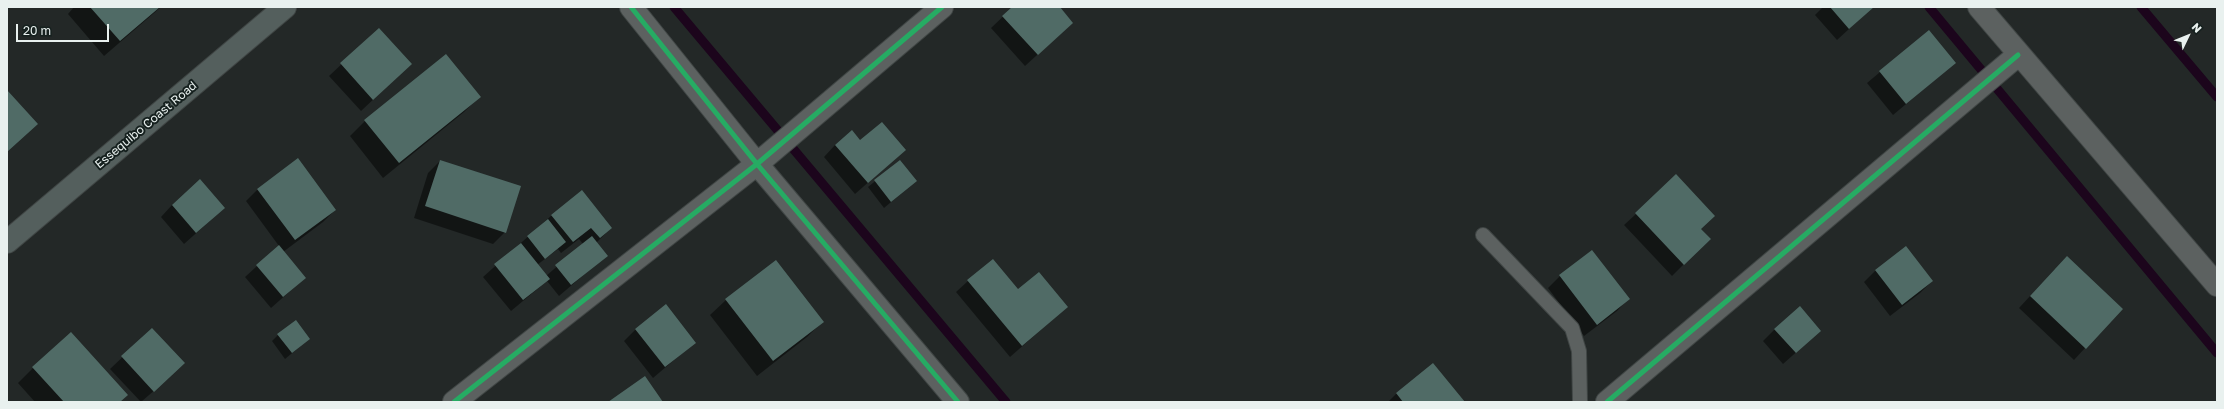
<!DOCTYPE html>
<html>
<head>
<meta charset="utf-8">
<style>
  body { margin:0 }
  #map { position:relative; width:2224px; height:409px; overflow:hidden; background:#232827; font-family:"Golos Text",sans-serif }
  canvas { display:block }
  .frame { position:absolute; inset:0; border:8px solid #e9f1ef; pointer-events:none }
  .north { position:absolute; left:2168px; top:16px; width:40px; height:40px; -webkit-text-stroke:3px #16211f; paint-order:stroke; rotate:47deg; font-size:11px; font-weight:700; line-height:16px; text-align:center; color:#e9f1ef }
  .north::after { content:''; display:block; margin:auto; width:14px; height:18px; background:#e9f1ef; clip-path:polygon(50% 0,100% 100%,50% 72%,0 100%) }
  .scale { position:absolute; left:16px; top:24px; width:93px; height:18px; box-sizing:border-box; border:2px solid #e9f1ef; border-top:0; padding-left:5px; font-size:12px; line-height:14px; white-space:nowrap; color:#e9f1ef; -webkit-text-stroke:3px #16211f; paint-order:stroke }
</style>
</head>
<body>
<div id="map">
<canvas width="2224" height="409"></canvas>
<div class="frame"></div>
<div class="north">N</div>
<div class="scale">20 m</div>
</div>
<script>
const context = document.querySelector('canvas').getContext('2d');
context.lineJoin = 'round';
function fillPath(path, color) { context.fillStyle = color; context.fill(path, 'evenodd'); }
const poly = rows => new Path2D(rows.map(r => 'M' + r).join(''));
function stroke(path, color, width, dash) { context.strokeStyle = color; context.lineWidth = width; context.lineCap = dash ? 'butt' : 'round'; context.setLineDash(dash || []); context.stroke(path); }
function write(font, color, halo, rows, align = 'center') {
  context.font = font + ' "Golos Text",sans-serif'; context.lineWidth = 4; context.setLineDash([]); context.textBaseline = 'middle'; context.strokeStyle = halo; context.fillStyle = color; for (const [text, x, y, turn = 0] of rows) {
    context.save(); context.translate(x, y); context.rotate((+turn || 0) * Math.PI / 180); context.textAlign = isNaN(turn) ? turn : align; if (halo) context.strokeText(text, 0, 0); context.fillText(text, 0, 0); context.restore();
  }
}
fillPath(poly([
  [74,7,161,7,104,56,68,14],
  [1013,7,1058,7,1060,34,1025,66,991,28],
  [1823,7,1873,7,1837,40,1815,15],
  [379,29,411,64,361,111,329,76],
  [1929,31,1955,63,1893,115,1867,83],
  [479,97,464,112,383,178,350,136,365,121],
  [860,141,905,150,855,194,824,157,835,145],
  [440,161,505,232,493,244,414,218,428,173],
  [900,161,916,181,884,208,868,187],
  [258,189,335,210,323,222,283,252,305,278,271,308,245,277,279,246,246,201],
  [172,205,212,219,184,244,161,217],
  [1636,214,1700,230,1697,251,1672,276,1624,225],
  [552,215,611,228,596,243,606,256,559,296,547,281,511,311,483,277],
  [579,239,583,244,546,276,537,265,558,249,561,253],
  [1592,251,1628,299,1617,311,1584,336,1548,288,1560,276],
  [2055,269,2085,348,2074,360,2019,308],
  [1876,270,1932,281,1920,293,1890,316,1864,282],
  [968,281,1018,291,1067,307,1010,357,956,292],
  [726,300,822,322,807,337,757,376,710,315],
  [152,329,172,375,141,402,110,369],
  [636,329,694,343,653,378,624,341],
  [1775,329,1820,331,1783,364,1763,341],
  [278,335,309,339,285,359,272,341],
  [1433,364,1464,402,1388,402,1396,394],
  [33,368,120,402,35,402,18,383]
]), '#0007');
stroke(poly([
  [674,7,1006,402],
  [1929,7,2217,353],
  [2141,7,2217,97]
]), '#1c051c', 9);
fillPath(poly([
  [90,7,160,7,120,41],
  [1012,7,1060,7,1073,23,1038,55,1002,16],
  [1830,7,1874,7,1849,29],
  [379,28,412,64,373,100,340,63],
  [1929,30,1956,63,1906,104,1879,71],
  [446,54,481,97,399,163,364,120],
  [7,90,38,124,7,152],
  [882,122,906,150,868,183,835,145,852,130,860,140],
  [298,158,336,210,295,240,257,189],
  [440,160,521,186,506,233,425,206],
  [900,160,917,181,891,202,874,180],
  [1676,174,1715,216,1701,229,1711,239,1684,265,1635,213],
  [200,179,225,208,196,233,172,205],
  [582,190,612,228,600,238,591,228,573,242,551,215],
  [548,219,566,242,545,259,527,236],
  [592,236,608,256,571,285,555,265],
  [521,243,550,279,523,300,494,264],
  [279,245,306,278,283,297,256,265],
  [1906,246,1933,281,1902,305,1875,270],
  [1592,250,1630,299,1597,325,1559,275],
  [2067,256,2123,309,2086,349,2030,296],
  [993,259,1018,289,1039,272,1068,307,1022,346,967,280],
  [776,260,824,322,773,361,725,299],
  [666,304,696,343,665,367,635,329],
  [1800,306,1821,331,1796,353,1774,329],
  [296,320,310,339,292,353,277,334],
  [152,328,185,363,154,392,121,356],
  [71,332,128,395,120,402,64,402,32,367],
  [1433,363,1465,402,1403,402,1396,393],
  [645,376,663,402,608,402]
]), '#506b66');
const service = poly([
  [1483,235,1572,328,1579,351,1580,402]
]);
const minor = poly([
  [631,7,757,164,958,402],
  [1979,7,2217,285],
  [454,402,757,164,942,7],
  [1607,402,2018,55]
]);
const primary = poly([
  [7,242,285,7]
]);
stroke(service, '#404645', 16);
stroke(minor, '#404645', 24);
stroke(primary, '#404645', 24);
stroke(service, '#5c6160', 14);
stroke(minor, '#5c6160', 22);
stroke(primary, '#545f5d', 22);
stroke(poly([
  [631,7,757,164,958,402],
  [454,402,757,164,942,7],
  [1607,402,2018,55]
]), '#26ab63', 5);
write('12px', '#e9f1ef', '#16211f', [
  ["Essequibo Coast Road",146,125,-40]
]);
</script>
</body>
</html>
